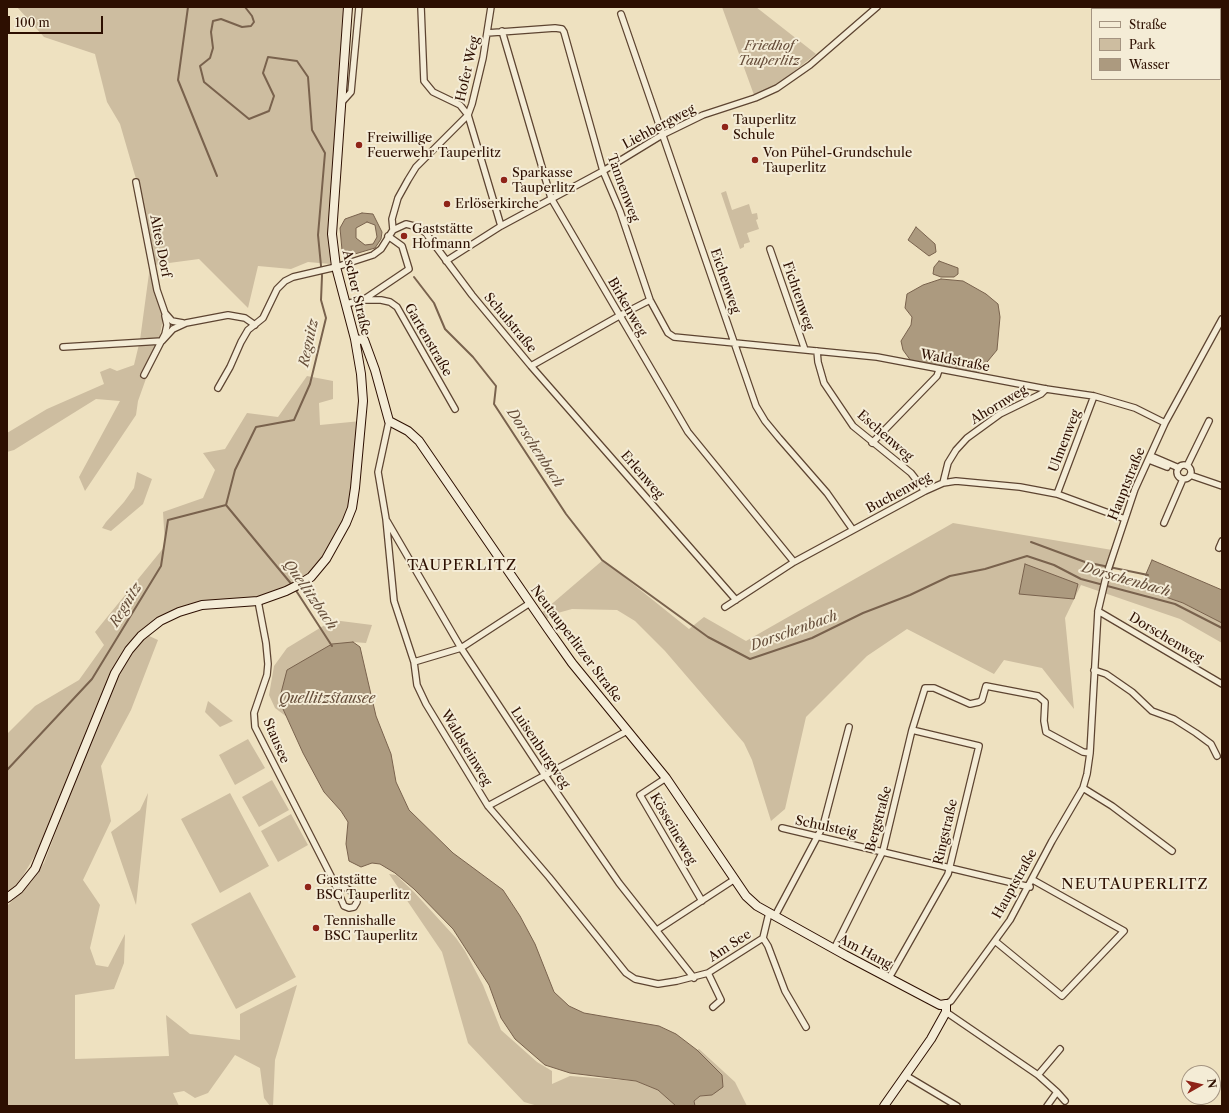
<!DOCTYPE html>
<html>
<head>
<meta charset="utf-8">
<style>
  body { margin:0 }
  #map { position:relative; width:1229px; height:1113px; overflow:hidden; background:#eee1c0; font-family:"Libre Caslon Text",serif }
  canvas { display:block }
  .frame { position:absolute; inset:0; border:8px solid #2d0f01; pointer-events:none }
  .legend { position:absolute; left:1091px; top:8px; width:130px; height:72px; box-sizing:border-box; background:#f4ecd6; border:1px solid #a49481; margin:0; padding:5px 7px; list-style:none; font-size:12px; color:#2d0f01 }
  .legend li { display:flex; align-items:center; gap:8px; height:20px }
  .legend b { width:20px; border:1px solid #a49481 }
  .north { position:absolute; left:1181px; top:1065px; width:40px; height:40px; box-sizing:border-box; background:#f4ecd6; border:1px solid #a49481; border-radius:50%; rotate:82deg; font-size:11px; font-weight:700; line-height:16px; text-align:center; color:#2d0f01 }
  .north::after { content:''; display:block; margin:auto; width:14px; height:18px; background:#8f2418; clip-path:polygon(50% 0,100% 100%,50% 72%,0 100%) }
  .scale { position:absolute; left:8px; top:16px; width:95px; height:18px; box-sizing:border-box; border:2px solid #2d0f01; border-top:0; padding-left:5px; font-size:12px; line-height:14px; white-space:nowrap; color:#2d0f01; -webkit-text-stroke:3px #f4ecd6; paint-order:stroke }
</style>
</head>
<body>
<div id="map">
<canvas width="1229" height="1113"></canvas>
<div class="frame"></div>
<ul class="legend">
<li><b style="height:5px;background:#f4ecd6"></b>Straße</li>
<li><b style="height:11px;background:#cdbda0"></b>Park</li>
<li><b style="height:11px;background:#ac9a7f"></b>Wasser</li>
</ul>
<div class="north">N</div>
<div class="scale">100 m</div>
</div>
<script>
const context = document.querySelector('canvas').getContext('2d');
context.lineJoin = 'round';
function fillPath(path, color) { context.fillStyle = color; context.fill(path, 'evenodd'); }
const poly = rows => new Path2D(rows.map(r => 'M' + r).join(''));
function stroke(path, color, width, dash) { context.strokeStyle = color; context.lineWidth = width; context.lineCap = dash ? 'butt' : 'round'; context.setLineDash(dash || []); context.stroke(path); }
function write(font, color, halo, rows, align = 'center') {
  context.font = font + ' "Libre Caslon Text",serif'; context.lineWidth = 4; context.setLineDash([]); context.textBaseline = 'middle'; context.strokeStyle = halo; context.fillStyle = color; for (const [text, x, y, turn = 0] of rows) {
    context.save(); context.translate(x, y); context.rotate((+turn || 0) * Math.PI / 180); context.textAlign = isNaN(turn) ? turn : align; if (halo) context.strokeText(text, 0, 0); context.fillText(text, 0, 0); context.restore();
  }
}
fillPath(poly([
  [17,7,345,7,331,208,330,264,308,262,291,269,258,266,248,308,199,259,154,265,163,319,158,345,138,401,136,415,85,491,79,477,120,401,96,399,14,450,7,452,7,433,47,409,104,384,100,372,110,368,117,371,134,365,140,340,150,266,153,265,136,179,120,124,107,102,95,54,44,37],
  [722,7,756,7,816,54,779,83,754,95],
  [726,191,732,210,749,204,752,214,757,213,758,219,756,220,759,229,747,233,750,242,744,244,744,247,740,249,721,193],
  [307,376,333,381,333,399,319,403,320,425,361,421,357,488,327,560,287,593,203,607,161,623,147,635,158,640,131,710,101,766,111,821,83,880,100,905,90,948,96,965,108,967,125,934,124,963,114,989,75,995,75,1059,169,1056,166,1015,190,1034,240,1040,240,1014,297,985,275,1060,273,1106,270,1106,264,1098,260,1068,235,1055,208,1093,195,1098,184,1091,173,1093,179,1106,7,1106,7,906,31,882,44,863,93,734,43,842,18,884,7,894,7,734,35,706,79,680,104,645,95,632,165,546,163,512,203,498,215,470,203,453,225,449,247,413,278,417],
  [137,472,152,479,143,504,111,531,102,528,106,522,124,502,134,488],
  [953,523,1118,551,1110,582,1140,588,1183,603,1222,623,1222,643,1180,619,1081,585,1065,618,1074,709,1042,668,1004,660,994,674,907,629,867,656,806,717,785,809,771,821,752,760,744,743,665,651,635,621,617,610,572,609,554,614,544,621,540,614,603,560,689,629,704,617,746,641],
  [333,620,372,625,366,643,353,642,283,709,287,717,275,708,269,695,274,666,287,648],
  [208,701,233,721,220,727,205,712],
  [248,739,265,768,235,785,219,755],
  [272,780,289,810,259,827,242,797],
  [148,793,136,905,111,832,140,810],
  [230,793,269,866,220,893,181,819],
  [291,814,308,845,278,862,261,831],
  [389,874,396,875,414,892,456,938,465,951,483,985,501,1030,537,1062,552,1071,552,1084,570,1076,636,1081,658,1090,676,1106,538,1106,524,1102,468,1043,442,952],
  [250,892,296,977,236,1009,191,924],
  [699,1049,735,1082,747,1106,695,1106,694,1101,700,1096,713,1095,722,1075,697,1050]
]), '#cdbda0');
const water = poly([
  [362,213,373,214,382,232,381,239,375,248,348,256,342,250,340,228,345,219,362,213],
  [367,222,375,225,377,237,373,244,365,245,356,238,356,228,367,222],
  [916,227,935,244,936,252,929,256,908,240,916,227],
  [939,261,958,268,958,274,954,277,941,277,933,274,934,267,939,261],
  [941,279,963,281,986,294,998,304,1000,317,997,350,978,373,911,361,903,350,901,341,911,325,912,317,905,308,907,294,923,285,941,279],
  [1152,560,1222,590,1222,623,1183,603,1140,588,1152,560],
  [1025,564,1078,584,1074,599,1019,594,1025,564],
  [353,642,360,647,376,716,391,754,396,782,409,810,453,853,503,890,520,916,535,944,554,992,569,1006,584,1013,659,1026,676,1034,697,1050,722,1075,723,1087,712,1095,700,1096,694,1101,695,1106,676,1106,658,1090,636,1081,570,1073,545,1065,515,1039,501,1018,489,985,453,929,414,889,395,873,380,864,372,863,361,867,349,861,346,844,348,822,341,811,324,792,303,753,283,709,281,693,287,670,332,644,353,642]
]);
fillPath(water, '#ac9a7f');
stroke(water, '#79624d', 1);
stroke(poly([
  [188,7,178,80,217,176],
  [414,277,434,303,445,329,473,357,496,386,494,404,566,514,602,560,708,637,750,659,812,638,863,613,910,595,950,576,985,569,1027,556,1054,565,1081,579,1175,604,1222,628],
  [226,505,293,586],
  [1031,542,1085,562,1148,575],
  [295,589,332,646],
  [7,770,92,679,161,566,168,520,226,505,235,470,256,427,294,420,310,384,326,318,321,300,322,276,318,235,325,153,312,130,308,77,297,61,268,57,263,73,274,96,269,111,249,119,204,82,200,66,210,58,213,48,211,32,213,21,221,19,242,27,251,26,254,22,252,16,245,7]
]), '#79624d', 2);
const street = poly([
  [421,7,424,81,433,92,460,105,468,115,501,226],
  [621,14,756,406,765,421,779,438,827,493,853,530],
  [502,31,551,198,688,432,794,562],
  [487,33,555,28,562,29,564,32,603,171,620,211,650,300,668,333,674,337,877,357,1046,389,1094,396,1135,408,1165,423],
  [342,102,351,92,359,7],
  [136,182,157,290,165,313,172,321,183,323],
  [393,230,392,219,398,198,408,180,416,167,468,115,472,104,483,58,491,7],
  [770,249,805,350],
  [446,261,501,226,603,171,662,135,703,115,755,98,777,88,810,65,877,7],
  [363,300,409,269,402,246,388,236],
  [346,304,362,300,381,300,390,302,397,307,455,409],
  [63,347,162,341,173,329,186,323,228,315,245,318,255,325],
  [817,351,818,362,824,383,853,426,911,473,925,491],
  [531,366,619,316,650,300],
  [144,375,165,334,167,325,165,316],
  [218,388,230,367,241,342,248,330,263,318,277,289,285,281,293,277,336,267,373,255,381,249,393,230,406,224,414,226,425,232,472,295,531,366,736,600],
  [389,421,378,472,386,519,394,601,414,662,417,685,426,704,488,806,549,877,626,973,635,979,658,984,677,981,708,973,763,938,769,913],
  [872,443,937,376,939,370],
  [1151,456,1179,468],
  [1149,460,1167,467],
  '1177 472a7 7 0 1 1 14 0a7 7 0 1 1-14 0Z',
  [1187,466,1209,421],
  [1190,475,1222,486],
  [943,483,948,463,956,450,967,438,1000,414,1041,394,1046,389],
  [1057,494,1094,396],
  [387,521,461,648,544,774,619,883,694,978],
  [1164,523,1183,479],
  [1219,548,1222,541],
  [258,601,266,643,268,664,267,675,254,713,255,727,333,880,344,906,349,908,354,907,357,902,357,895,333,880],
  [725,607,794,562,925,491,943,483,956,481,1020,487,1057,494,1125,519],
  [1098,611,1222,684],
  [414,662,461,648,530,603],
  [1094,670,1106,674,1132,692,1152,711,1174,719,1196,733,1211,744,1217,756],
  [666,778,640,795,702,901],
  [1083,788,1112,806,1172,851],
  [488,806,627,731],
  [782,828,1030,887],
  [775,916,823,826,849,727],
  [657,930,735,879],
  [763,938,768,946,785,991,806,1027],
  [995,941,1062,996,1124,931,1033,880],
  [834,949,883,851,912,730,925,688,934,688,970,704,979,702,982,700,986,686,1038,696,1045,702,1044,721,1046,732,1083,752,1090,753],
  [708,973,721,1000,713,1007],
  [889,978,948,874,979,746,912,730],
  [946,1004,951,1001,1010,920,1052,841,1083,788,1087,774,1090,753,1098,611,1107,573,1135,489,1165,423,1222,319],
  [946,1012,1038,1075,1057,1092,1047,1106],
  [905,1075,957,1106],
  [1038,1075,1060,1049],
  [1057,1092,1065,1101]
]);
const secondary = poly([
  [355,339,364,340,375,370,389,421,408,431,419,441,548,629,572,663,666,778,746,896,757,906,845,955,940,1005,946,1004,946,1012,931,1039,884,1106],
  [7,898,19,889,35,869,115,673,129,650,141,636,160,621,179,612,202,605,258,601,286,591,298,585,311,577,326,559,346,523,352,508,355,488,363,401,361,374,355,339,336,267,332,234,348,7]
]);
stroke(street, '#5d4431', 8);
stroke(secondary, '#2d0f01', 10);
stroke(street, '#f4ecd6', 5.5);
stroke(secondary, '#f4ecd6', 8);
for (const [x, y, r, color] of [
  [725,127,4,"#8f2418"],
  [359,145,4,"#8f2418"],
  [755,160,4,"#8f2418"],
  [504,180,4,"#8f2418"],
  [447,204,4,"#8f2418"],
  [404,236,4,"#8f2418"],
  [308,887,4,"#8f2418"],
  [316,928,4,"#8f2418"]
]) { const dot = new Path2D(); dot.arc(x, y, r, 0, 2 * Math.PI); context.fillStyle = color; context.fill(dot); stroke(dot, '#f4ecd6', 1.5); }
write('italic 13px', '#654c39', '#f4ecd6', [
  ["Friedhof",769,46],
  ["Tauperlitz",769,61]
]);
write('13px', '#2d0f01', '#f4ecd6', [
  ["Hofer Weg",468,69,-77],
  ["Liehbergweg",659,127,-28],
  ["Tannenweg",623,188,70],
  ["Altes Dorf",160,246,79],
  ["Eichenweg",725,281,71],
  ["Ascher Straße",356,293,77],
  ["Fichtenweg",798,296,71],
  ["Birkenweg",627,307,60],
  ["Schulstraße",510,323,50],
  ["Gartenstraße",428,340,60],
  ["Waldstraße",955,361,11],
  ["Ahornweg",999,405,-31],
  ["Eschenweg",885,436,41],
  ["Ulmenweg",1065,441,-69],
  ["Erlenweg",642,475,49],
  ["Hauptstraße",1127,484,-68],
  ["Buchenweg",899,493,-28],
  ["Dorschenweg",1166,638,31],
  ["Neutauperlitzer Straße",576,644,53],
  ["Stausee",276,741,67],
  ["Waldsteinweg",466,748,59],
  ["Luisenburgweg",540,748,56],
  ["Bergstraße",879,819,-75],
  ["Schulsteig",826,827,12],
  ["Kösseineweg",673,829,60],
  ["Ringstraße",946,832,-77],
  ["Hauptstraße",1015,884,-61],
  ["Am See",730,946,-33],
  ["Am Hang",865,952,28]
]);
write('13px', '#2d0f01', '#f4ecd6', [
  ["Tauperlitz",733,120],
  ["Schule",733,135],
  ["Freiwillige",367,138],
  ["Feuerwehr Tauperlitz",367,153],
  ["Von Pühel-Grundschule",763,153],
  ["Tauperlitz",763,168],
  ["Sparkasse",512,173],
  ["Tauperlitz",512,188],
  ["Erlöserkirche",455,204],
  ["Gaststätte",412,229],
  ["Hofmann",412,244],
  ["Gaststätte",316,880],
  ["BSC Tauperlitz",316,895],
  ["Tennishalle",324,921],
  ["BSC Tauperlitz",324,936]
], 'left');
write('italic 14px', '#664e3a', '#f4ecd6', [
  ["Regnitz",309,343,-78],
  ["Dorschenbach",535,448,57],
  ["Dorschenbach",1126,580,16],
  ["Quellitzbach",310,595,55],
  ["Regnitz",126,605,-59],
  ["Dorschenbach",794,631,-20],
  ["Quellitzstausee",327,699]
]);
context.letterSpacing = '1px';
write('15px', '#2d0f01', '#f4ecd6', [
  ["TAUPERLITZ",462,566],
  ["NEUTAUPERLITZ",1135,885]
]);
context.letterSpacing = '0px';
</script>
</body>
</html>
